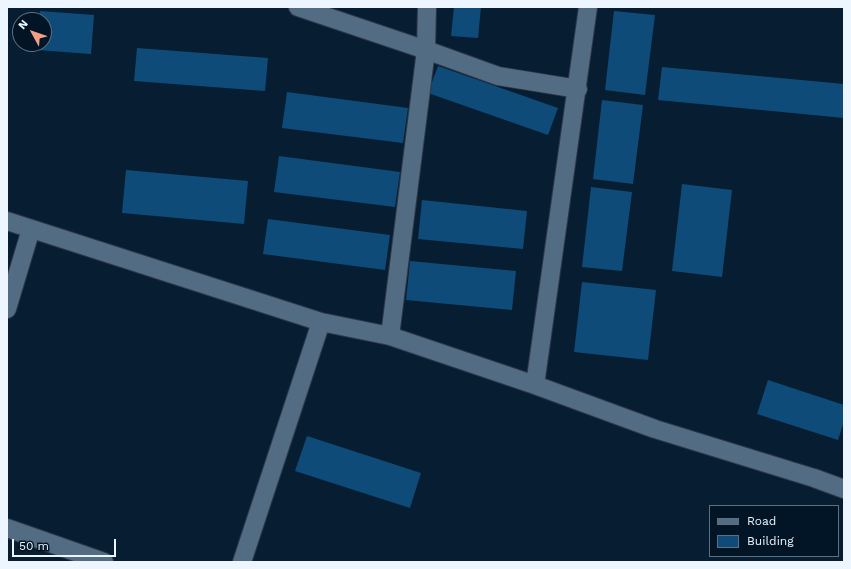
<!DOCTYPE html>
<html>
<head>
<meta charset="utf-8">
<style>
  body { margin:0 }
  #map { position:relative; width:851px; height:569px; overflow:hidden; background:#071e32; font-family:"Work Sans",sans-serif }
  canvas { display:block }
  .frame { position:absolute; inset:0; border:8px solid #edf5fe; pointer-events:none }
  .legend { position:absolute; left:709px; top:505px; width:130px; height:52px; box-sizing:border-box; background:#011527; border:1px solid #5f6f7d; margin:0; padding:5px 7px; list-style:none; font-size:12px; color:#edf5fe }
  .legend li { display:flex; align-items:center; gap:8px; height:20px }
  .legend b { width:20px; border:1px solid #5f6f7d }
  .north { position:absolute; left:12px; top:12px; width:40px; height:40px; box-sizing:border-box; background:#011527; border:1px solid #5f6f7d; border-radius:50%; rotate:310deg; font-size:11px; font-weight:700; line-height:16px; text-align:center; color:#edf5fe }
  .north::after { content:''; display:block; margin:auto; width:14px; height:18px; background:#f49e86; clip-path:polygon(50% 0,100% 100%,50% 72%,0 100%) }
  .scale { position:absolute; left:12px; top:539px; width:104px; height:18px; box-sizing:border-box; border:2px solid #edf5fe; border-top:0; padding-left:5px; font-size:12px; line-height:14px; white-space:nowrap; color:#edf5fe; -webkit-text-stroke:3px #011527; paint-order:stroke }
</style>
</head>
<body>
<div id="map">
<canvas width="851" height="569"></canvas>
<div class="frame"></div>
<ul class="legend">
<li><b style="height:5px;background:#526c83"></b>Road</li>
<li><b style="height:11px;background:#0e4b79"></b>Building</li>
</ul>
<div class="north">N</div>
<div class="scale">50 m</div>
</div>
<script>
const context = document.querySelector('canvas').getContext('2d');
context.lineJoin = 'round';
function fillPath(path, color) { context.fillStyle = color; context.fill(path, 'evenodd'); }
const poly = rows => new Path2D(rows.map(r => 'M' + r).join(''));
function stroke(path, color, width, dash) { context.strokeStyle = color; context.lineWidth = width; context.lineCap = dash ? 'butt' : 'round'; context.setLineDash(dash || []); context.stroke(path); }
fillPath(poly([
  [454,7,481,7,478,38,451,36],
  [40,11,94,15,91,54,37,50,38,44,44,44,44,20,39,20],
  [614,11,655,15,645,95,605,90],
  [137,48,268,58,265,91,134,81],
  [438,66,558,108,548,135,428,93],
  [662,67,844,84,844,118,658,100],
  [287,92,408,108,403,143,282,128],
  [602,100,643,105,633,184,593,179],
  [279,156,400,172,395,207,274,192],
  [126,170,248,181,244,224,122,213],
  [682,184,732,190,722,277,672,271],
  [591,187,632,192,622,271,582,267],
  [422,200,527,211,523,249,418,239],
  [268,219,390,235,385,270,263,254],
  [410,261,516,271,512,310,406,300],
  [582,282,656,290,648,360,574,352],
  [768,380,844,405,844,421,838,440,757,414],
  [307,436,421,473,410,508,295,471]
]), '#0e4b79');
const minor = poly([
  [298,7,426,50,498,76,578,89],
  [7,221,321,322,390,336,535,385,655,429,814,478,844,489],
  [7,309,31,229],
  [390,336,426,50,427,7],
  [535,385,588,7],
  [7,528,104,562],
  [242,562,321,322]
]);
stroke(minor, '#2f3747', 20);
stroke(minor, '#526c83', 18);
</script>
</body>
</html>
